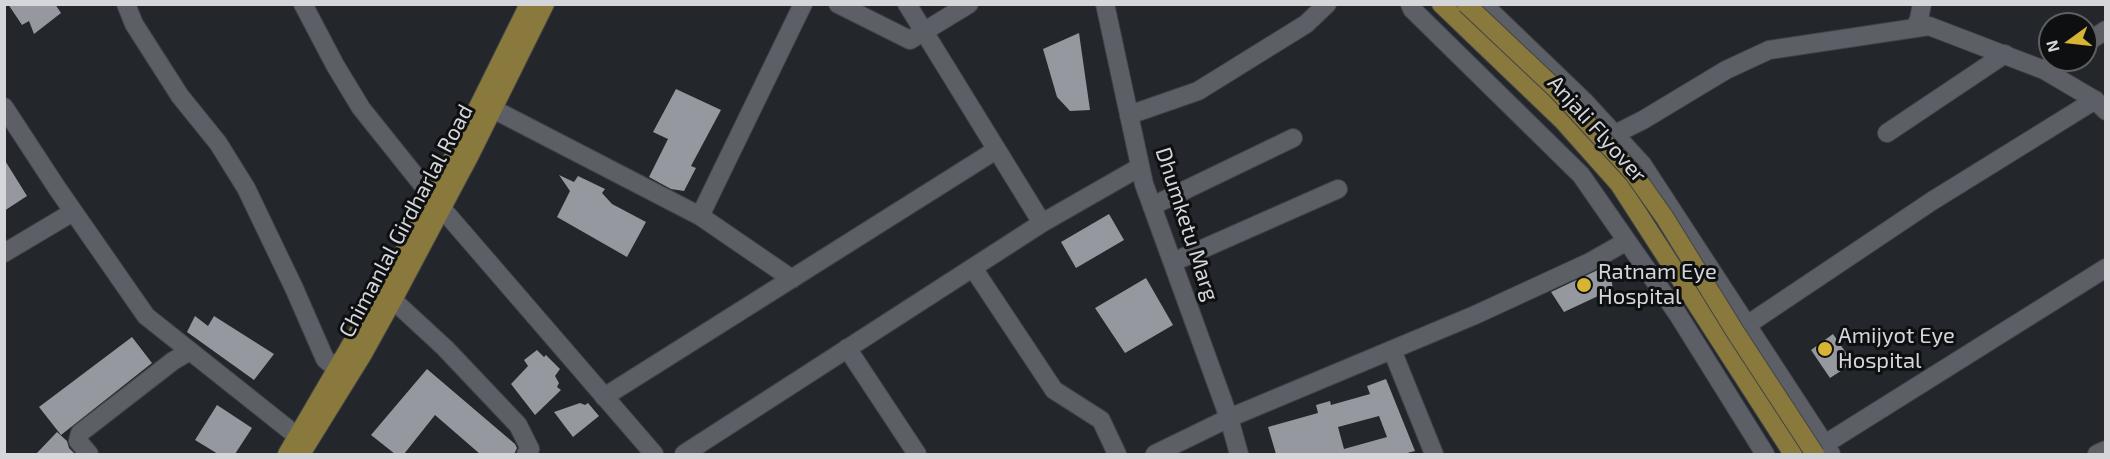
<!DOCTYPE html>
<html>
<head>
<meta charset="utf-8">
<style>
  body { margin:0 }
  #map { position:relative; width:2110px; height:459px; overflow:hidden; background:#23262b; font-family:"Exo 2",sans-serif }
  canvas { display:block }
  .frame { position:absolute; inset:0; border:6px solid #d4d6d9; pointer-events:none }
  .north { position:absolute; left:2038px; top:12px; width:60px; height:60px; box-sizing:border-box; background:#0e0f11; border:2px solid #5d5f61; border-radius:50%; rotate:255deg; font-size:16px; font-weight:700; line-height:24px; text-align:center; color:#d4d6d9 }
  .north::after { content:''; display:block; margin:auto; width:21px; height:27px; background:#d8b434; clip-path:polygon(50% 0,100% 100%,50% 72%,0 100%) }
</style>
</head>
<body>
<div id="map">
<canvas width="2110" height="459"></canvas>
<div class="frame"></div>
<div class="north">N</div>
</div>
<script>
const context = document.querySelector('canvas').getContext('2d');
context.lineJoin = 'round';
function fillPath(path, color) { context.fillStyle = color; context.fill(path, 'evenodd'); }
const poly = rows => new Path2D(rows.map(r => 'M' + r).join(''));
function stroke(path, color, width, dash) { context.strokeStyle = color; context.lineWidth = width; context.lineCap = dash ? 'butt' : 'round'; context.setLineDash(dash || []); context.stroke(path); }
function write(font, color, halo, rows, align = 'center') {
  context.font = font + ' "Exo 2",sans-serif'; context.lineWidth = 6; context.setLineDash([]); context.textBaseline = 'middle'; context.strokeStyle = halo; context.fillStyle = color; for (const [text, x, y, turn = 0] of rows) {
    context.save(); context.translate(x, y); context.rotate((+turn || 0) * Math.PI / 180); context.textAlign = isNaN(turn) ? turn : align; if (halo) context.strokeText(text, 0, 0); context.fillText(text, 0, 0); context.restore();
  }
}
fillPath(poly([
  [8,4,55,4,61,13,34,34,29,21,22,25],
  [1079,33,1090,110,1070,111,1057,97,1043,49],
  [676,89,721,110,691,166,696,168,684,191,671,189,649,177,668,139,653,132],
  [4,159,27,196,4,211],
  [559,175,574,182,578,176,605,189,602,193,612,204,646,222,627,257,557,217,570,191],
  [1109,214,1124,240,1076,268,1061,242],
  [1604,267,1610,272,1613,289,1564,312,1551,292],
  [1146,278,1173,325,1125,353,1095,308],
  [195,316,208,326,214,316,274,354,254,380,187,332],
  [1833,334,1853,363,1830,378,1811,350],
  [132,337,152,363,61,435,39,407],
  [537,350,544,357,546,355,560,369,555,376,559,383,557,387,561,390,535,415,511,384,528,366,524,360],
  [427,369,515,444,517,448,514,454,480,454,435,415,404,454,395,454,371,435],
  [1386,379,1415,451,1403,454,1276,454,1268,427,1318,413,1316,405,1330,401,1331,405,1370,394,1367,386],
  [1379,416,1387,437,1344,449,1338,427],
  [580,403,585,405,588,403,599,416,573,437,554,412],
  [217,405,252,428,235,454,218,454,195,440],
  [57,432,67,441,69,448,75,454,36,454]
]), '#95989f');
const minor = poly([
  [126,4,134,24,180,96,218,143,246,188,294,288,325,359,337,369],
  [303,4,335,65,361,108,433,198],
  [838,4,910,40,969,4],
  [1915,28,1919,19,1922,4],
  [2086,43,2106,30],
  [2044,70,2060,60],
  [4,107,57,188,146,316,297,436],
  [493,109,700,216,803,4],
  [1129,115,1198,91,1306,24,1327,4],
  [1887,133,2005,54],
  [1152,206,1293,138],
  [700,216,792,279],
  [1042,223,1140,167],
  [4,253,73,212],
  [1173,262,1338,189],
  [973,268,1054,390,1101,420,1117,454],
  [393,300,445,348,518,425,530,449,526,454],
  [1747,325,1932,201,2095,100],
  [847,348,917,454],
  [1392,350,1434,454],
  [604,397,996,150],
  [1825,444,2106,268],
  [89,454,78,441,80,433,173,361,190,351],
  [684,454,1042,223,907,4],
  [2097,454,2106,450]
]);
const tertiary = poly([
  [1105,4,1144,184,1229,418,1239,454],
  [1410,4,1412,9,1581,175,1677,313,1765,454],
  [1483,4,1585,102,1642,164,1831,454],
  [1615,134,1643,120,1726,70,1769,50,1929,26,2044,70,2095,100,2106,111],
  [433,198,654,454],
  [1155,454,1229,418,1475,315,1590,262,1627,241]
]);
const primary = poly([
  [1441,4,1563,121,1619,184,1793,454],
  [287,454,388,281,433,198,529,4],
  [301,454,363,354,393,300,470,155,545,4]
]);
stroke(minor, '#414346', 20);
stroke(tertiary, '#414346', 20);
stroke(primary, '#414346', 20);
stroke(minor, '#5c5f65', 18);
stroke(tertiary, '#5c5f65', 18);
stroke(primary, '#89793d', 18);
const primaryBridge = poly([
  [1466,4,1557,90,1634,174,1665,218,1736,333,1815,454]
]);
stroke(primaryBridge, '#414346', 20, []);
stroke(primaryBridge, '#89793d', 18);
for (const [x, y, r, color] of [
  [1584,285,8,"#d8b434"],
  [1825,349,8,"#d8b434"]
]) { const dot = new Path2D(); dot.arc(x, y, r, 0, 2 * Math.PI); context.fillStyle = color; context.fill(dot); stroke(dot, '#0e0f11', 2); }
write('22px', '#d4d6d9', '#0e0f11', [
  ["Anjali Flyover",1597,129,48],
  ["Chimanlal Girdharlal Road",406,221,-62],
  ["Dhumketu Marg",1187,224,72]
]);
write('22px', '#d4d6d9', '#0e0f11', [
  ["Ratnam Eye",1598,272],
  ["Hospital",1598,297],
  ["Amijyot Eye",1838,336],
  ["Hospital",1838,361]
], 'left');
</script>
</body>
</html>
